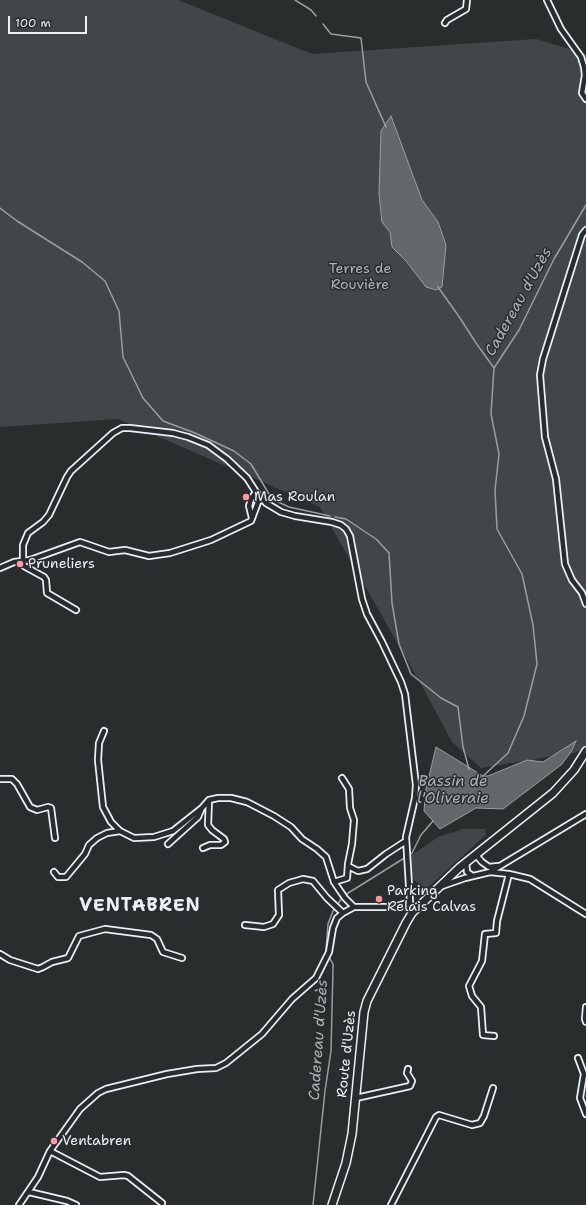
<!DOCTYPE html>
<html>
<head>
<meta charset="utf-8">
<style>
  body { margin:0 }
  #map { position:relative; width:586px; height:1205px; overflow:hidden; background:#2a2d2e; font-family:"Shantell Sans",sans-serif }
  canvas { display:block }
  .scale { position:absolute; left:8px; top:16px; width:79px; height:18px; box-sizing:border-box; border:2px solid #e8f1f8; border-top:0; padding-left:5px; font-size:12px; line-height:14px; white-space:nowrap; color:#e8f1f8; -webkit-text-stroke:3px #2a2d2e; paint-order:stroke }
</style>
</head>
<body>
<div id="map">
<canvas width="586" height="1205"></canvas>
<div class="scale">100 m</div>
</div>
<script>
const context = document.querySelector('canvas').getContext('2d');
context.lineJoin = 'round';
function fillPath(path, color) { context.fillStyle = color; context.fill(path, 'evenodd'); }
const poly = rows => new Path2D(rows.map(r => 'M' + r).join(''));
function stroke(path, color, width, dash) { context.strokeStyle = color; context.lineWidth = width; context.lineCap = dash ? 'butt' : 'round'; context.setLineDash(dash || []); context.stroke(path); }
function write(font, color, halo, rows, align = 'center') {
  context.font = font + ' "Shantell Sans",sans-serif'; context.lineWidth = 3; context.setLineDash([]); context.textBaseline = 'middle'; context.strokeStyle = halo; context.fillStyle = color; for (const [text, x, y, turn = 0] of rows) {
    context.save(); context.translate(x, y); context.rotate((+turn || 0) * Math.PI / 180); context.textAlign = isNaN(turn) ? turn : align; if (halo) context.strokeText(text, 0, 0); context.fillText(text, 0, 0); context.restore();
  }
}
fillPath(poly([
  [0,0,178,0,312,54,536,39,586,54,586,749,573,753,481,768,452,742,423,688,320,507,118,419,0,427],
  [463,829,485,829,486,835,426,889,410,877,409,857,438,837]
]), '#424648');
const water = poly([
  [391,116,422,200,438,222,446,245,442,287,436,290,426,287,406,261,392,247,390,232,382,222,379,194,381,131,391,116],
  [576,741,571,752,561,765,503,809,476,808,440,829,424,811,426,789,436,747,483,776,488,776,527,760,543,762,576,741]
]);
fillPath(water, '#63686b');
stroke(water, '#989fa3', 1);
stroke(poly([
  [295,0,311,10,316,16],
  [323,24,331,34,361,38,366,82,386,127],
  [0,208,17,221,82,262,105,281,119,311,123,357,143,398,163,421,195,433,234,451,251,464,272,499,289,507,330,516],
  [438,287,460,318,476,343,494,368],
  [335,517,346,519,376,539,389,553,392,603,399,644,411,674,441,698,458,707,463,747,469,769],
  [482,777,508,753,524,716,537,664,533,625,522,574,497,529,495,490,499,454,491,414,494,368,519,330,554,259,586,205],
  [409,855,412,853,421,835,433,821],
  [345,895,406,857],
  [327,954,326,950,328,924,333,911,342,898],
  [313,1205,325,1091,331,1051,333,969,333,964,329,957]
]), '#989fa3', 1.5);
const street = poly([
  [547,0,561,29,581,57,584,67,585,75,582,93,586,99],
  [445,23,447,20,466,9,467,0],
  [586,230,582,235,543,359,540,375,545,437,556,479,565,564,572,580,582,593,586,604],
  [252,518,249,506,251,499,256,492],
  [0,568,14,562,30,560,80,542,109,552,125,550,149,556,170,553,211,540,251,521,260,497],
  [76,610,47,593,46,580,44,577,24,566,23,561,23,545,28,533,43,522,49,515,67,477,71,471,113,433,122,428,130,428,173,433,188,437,208,445,227,459,247,478,256,492,266,503,281,512,295,516,332,522,341,525,346,529,350,536,362,599,367,614,382,642,401,682,405,694,416,785,415,798,406,837,410,902,412,913],
  [104,731,99,743,98,760,103,807,111,822,120,831,134,838,154,837,173,831,202,808,209,800,218,798,231,798,247,802,274,816,291,827,302,839,317,849,326,857,334,882,345,898,354,907],
  [0,779,12,779,17,784,30,807,37,810,48,807,51,808,55,838],
  [168,844,198,817,201,810],
  [203,848,210,845,221,845,225,842,224,839,212,830,208,825,209,800],
  [476,855,482,862,489,867,498,866],
  [466,862,467,872,473,876],
  [348,866,358,871,367,869,386,854,406,841],
  [54,872,58,877,66,877,85,854,89,845,97,838,107,833,120,831],
  [490,872,509,874,530,879,586,914],
  [334,882,347,878,348,864,352,844,354,820,350,808,349,789,342,778],
  [442,886,465,878,490,872,586,814],
  [245,925,264,927,273,924,279,915,278,890,289,883,303,879,313,881,327,898,343,913],
  [0,954,10,960,38,969,43,967,52,962,68,958,79,936,105,929,151,935,157,939,163,952,182,958],
  [586,1007,585,1019,586,1022],
  [494,1036,483,1035,481,1007,472,996,469,986,482,961,485,934,496,933,497,921,509,874],
  [578,1058,584,1074,580,1098,586,1114],
  [356,1098,410,1086,412,1081,407,1073,408,1069],
  [50,1151,100,1177,124,1175,128,1176,162,1203],
  [29,1192,67,1201,76,1205],
  [19,1205,38,1177,50,1151,80,1109,98,1093,106,1089,167,1074,197,1069,216,1068,226,1063,262,1034,292,999,316,978,329,952,333,928,337,918,343,913,354,907,394,907,410,902],
  [391,1205,436,1117,439,1115,472,1125,480,1123,484,1116,493,1088]
]);
const secondary = poly([
  [332,1205,346,1163,352,1134,364,1012,367,1001,406,923,412,913,459,868,553,793,574,770,586,751]
]);
stroke(street, '#e8f1f8', 8);
stroke(secondary, '#e8f1f8', 10);
stroke(street, '#2a2d2e', 4.5);
stroke(secondary, '#2a2d2e', 7);
for (const [x, y, r, color] of [
  [246,497,4,"#ff9aa2"],
  [20,564,4,"#ff9aa2"],
  [379,899,4,"#ff9aa2"],
  [54,1141,4,"#ff9aa2"]
]) { const dot = new Path2D(); dot.arc(x, y, r, 0, 2 * Math.PI); context.fillStyle = color; context.fill(dot); stroke(dot, '#2a2d2e', 1.5); }
write('14px', '#aeb5ba', '#2a2d2e', [
  ["Terres de",360,269],
  ["Rouvière",360,285]
]);
write('14px', '#e8f1f8', '#2a2d2e', [
  ["Mas Roulan",254,497],
  ["Pruneliers",28,564],
  ["Parking",387,891],
  ["Relais Calvas",387,907],
  ["Ventabren",62,1141]
], 'left');
write('14px', '#e8f1f8', '#2a2d2e', [
  ["Route d'Uzès",347,1054,-84]
]);
write('italic 15px', '#acb3b9', '#2a2d2e', [
  ["Cadereau d'Uzès",519,302,-61],
  ["Bassin de",453,782],
  ["l'Oliveraie",453,799],
  ["Cadereau d'Uzès",319,1040,-86]
]);
context.letterSpacing = '1px';
write('bold 18px', '#e8f1f8', '#2a2d2e', [
  ["VENTABREN",140,906]
]);
context.letterSpacing = '0px';
</script>
</body>
</html>
